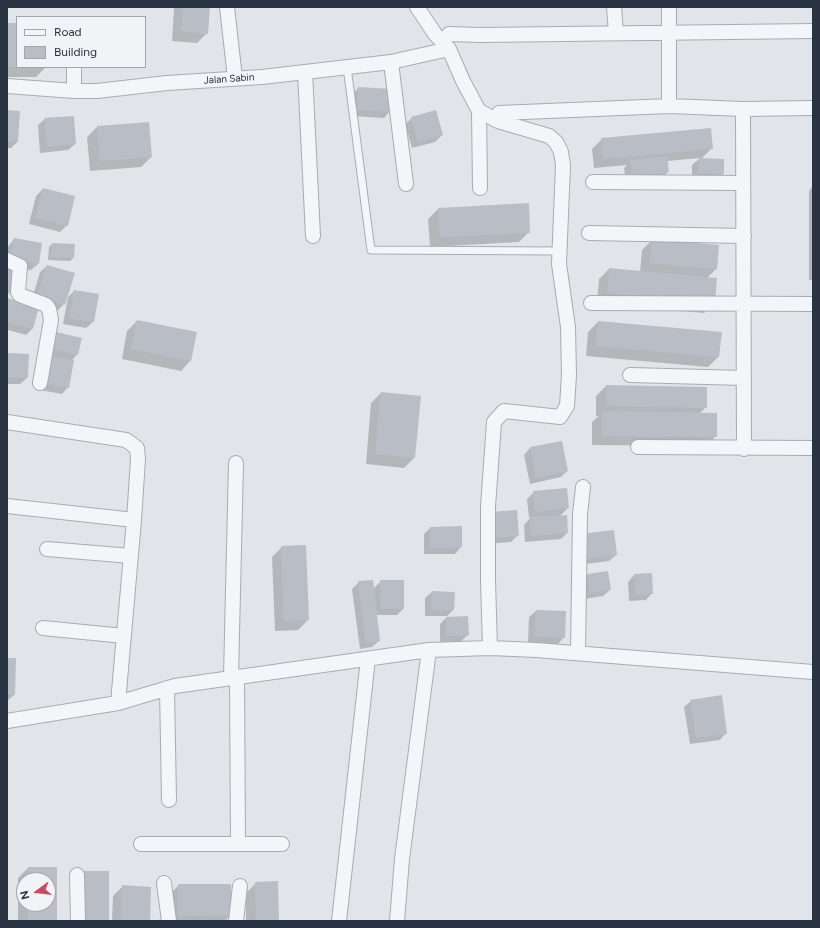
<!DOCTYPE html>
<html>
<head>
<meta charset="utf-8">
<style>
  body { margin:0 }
  #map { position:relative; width:820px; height:928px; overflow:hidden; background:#e1e5e9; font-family:Figtree,sans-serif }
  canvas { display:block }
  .frame { position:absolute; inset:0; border:8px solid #2a3341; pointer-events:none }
  .legend { position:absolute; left:16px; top:16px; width:130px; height:52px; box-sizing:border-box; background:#f1f3f7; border:1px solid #a1a6ae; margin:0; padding:5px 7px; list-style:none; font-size:12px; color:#2a3341 }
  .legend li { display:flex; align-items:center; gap:8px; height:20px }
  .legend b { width:20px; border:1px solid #a1a6ae }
  .north { position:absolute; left:16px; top:872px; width:40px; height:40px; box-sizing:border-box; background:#f1f3f7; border:1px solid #a1a6ae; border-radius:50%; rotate:255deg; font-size:11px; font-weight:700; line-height:16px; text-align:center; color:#2a3341 }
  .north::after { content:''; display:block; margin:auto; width:14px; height:18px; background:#cb4a60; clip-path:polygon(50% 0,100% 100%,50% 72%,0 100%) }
</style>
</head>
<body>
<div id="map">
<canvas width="820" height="928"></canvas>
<div class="frame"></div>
<ul class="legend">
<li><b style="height:5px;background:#f4f5f8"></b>Road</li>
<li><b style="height:11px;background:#b9bec6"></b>Building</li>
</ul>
<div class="north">N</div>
</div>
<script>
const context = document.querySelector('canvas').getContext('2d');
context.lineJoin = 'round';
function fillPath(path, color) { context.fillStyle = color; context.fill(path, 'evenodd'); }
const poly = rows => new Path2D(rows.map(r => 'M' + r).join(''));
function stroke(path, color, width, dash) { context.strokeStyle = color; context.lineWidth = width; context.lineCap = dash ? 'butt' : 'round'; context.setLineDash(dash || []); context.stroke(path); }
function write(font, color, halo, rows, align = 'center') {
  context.font = font + ' Figtree,sans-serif'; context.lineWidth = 3; context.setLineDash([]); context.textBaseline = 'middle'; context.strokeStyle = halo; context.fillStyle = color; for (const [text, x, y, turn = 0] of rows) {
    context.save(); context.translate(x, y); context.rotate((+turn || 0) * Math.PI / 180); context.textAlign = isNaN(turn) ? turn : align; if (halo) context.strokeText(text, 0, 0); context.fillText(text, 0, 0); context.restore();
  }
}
fillPath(poly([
  [174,7,209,7,207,33,197,43,172,41],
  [7,24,17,24,17,67,46,67,36,77,7,77],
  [358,88,390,111,384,118,351,116,352,95],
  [7,111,17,142,11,148,7,148],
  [412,118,442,135,435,142,412,148,405,124],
  [45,119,75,144,68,150,40,153,38,125],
  [97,127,151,157,141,167,90,171,87,137],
  [602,139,712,148,701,159,723,160,723,174,716,181,692,180,692,165,700,158,667,161,668,172,662,178,626,183,624,168,627,165,594,168,592,149],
  [813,186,813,280,809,280,809,191],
  [43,189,67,225,60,232,29,224,36,196],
  [438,209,529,232,519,242,430,247,428,219],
  [14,239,41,244,38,264,31,270,13,267,10,292,7,295,7,248],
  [652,240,718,246,716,269,707,278,714,303,704,313,597,303,599,279,609,269,640,272,642,250],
  [52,244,73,245,73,258,70,261,48,260,49,247],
  [47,266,64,304,57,311,31,303,40,272],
  [74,291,93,322,86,328,63,324,68,297],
  [7,299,38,308,32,329,26,335,8,330,7,336],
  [137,321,190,361,181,371,122,359,127,331],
  [598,322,718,357,708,367,586,356,588,332],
  [45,339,77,355,71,361,68,387,62,394,40,390,44,364],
  [7,354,27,378,20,384,7,384],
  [606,386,706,407,700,413,716,436,706,446,592,445,592,422,599,416,596,416,596,396],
  [381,393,420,397,414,458,404,468,366,464,371,403],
  [561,442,567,471,561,477,530,484,524,455,530,448],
  [534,492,568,508,560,516,567,533,561,539,525,542,524,525,531,517,529,518,527,499],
  [484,519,518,535,511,542,486,544],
  [430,528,461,547,455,554,424,554,424,534],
  [575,541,616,555,609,561,578,565],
  [282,547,308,620,298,630,275,631,272,557],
  [588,575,610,590,603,596,584,599,581,581],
  [634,575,652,593,646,600,629,601,628,582],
  [381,581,403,609,397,615,376,615,379,641,372,647,360,649,352,589,359,582,373,589],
  [432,592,453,610,447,616,425,616,425,598],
  [536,611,565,612,564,637,558,644,528,642,529,617],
  [446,618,468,635,461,641,440,642,440,624],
  [7,659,14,695,7,701],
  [691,701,726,733,720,740,690,744,684,707],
  [28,868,56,868,56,921,18,921,18,878],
  [24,880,48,880,48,904,24,904],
  [256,883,278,921,246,921,246,893],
  [179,885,231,915,225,921,169,921,169,895],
  [123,886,149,921,112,921,113,896]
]), '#0003');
fillPath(poly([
  [183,7,210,7,208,34,181,31],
  [7,23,17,23,17,67,7,67],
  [358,87,392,89,391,112,357,110],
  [7,110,20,111,18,142,7,142],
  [436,110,443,135,418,142,411,117],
  [74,116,76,144,47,147,44,118],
  [149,122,152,157,100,161,97,126],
  [711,128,713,149,603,159,601,138],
  [667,156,669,172,632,177,630,160],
  [699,158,724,159,724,174,698,173],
  [43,188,75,196,68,226,35,218],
  [529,203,530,233,440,237,438,208],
  [14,238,42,243,39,264,10,259],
  [652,239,719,245,717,269,650,263],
  [52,243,75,244,74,258,51,257],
  [7,265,14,266,11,292,7,291],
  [47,265,75,273,65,305,37,296],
  [609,268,717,278,715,303,607,293],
  [74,290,99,294,94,322,69,318],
  [7,298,39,307,33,329,7,322],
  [137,320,197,332,191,361,131,349],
  [598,321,722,332,719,357,596,346],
  [52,331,82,338,78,355,48,348],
  [7,353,29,354,28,378,7,377],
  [50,357,74,360,69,388,46,384],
  [606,385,707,387,707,408,606,406],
  [381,392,421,396,415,458,375,454],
  [602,411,717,413,717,437,602,436],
  [562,441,568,471,536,478,530,447],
  [567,488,569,508,535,512,533,491],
  [517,510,519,536,492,538,490,512],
  [567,515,568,533,531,536,530,517],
  [462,526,462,547,430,548,430,527],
  [614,530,617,555,584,559,581,534],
  [306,545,309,620,284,621,281,546],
  [608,571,611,590,590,593,587,574],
  [652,573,653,594,636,595,634,574],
  [373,580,380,641,366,643,358,581],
  [380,580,404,580,404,609,381,609],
  [432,591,455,592,454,610,431,610],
  [536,610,566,611,565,638,534,636],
  [468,616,469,635,446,636,446,617],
  [7,658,16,658,15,695,7,695],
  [722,695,727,734,696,738,690,700],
  [28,867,57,867,57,921,28,921,28,904,48,904,48,880,28,880],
  [84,871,109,871,109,921,84,921],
  [278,881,279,921,256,921,255,882],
  [178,884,231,884,232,915,178,916],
  [122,885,151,887,150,921,121,921]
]), '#b9bec6');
const lane = poly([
  [347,67,371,250,559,251]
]);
const street = poly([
  [227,7,235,78],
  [417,7,435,34,449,49,463,81,479,111,498,121,549,136,556,142,561,152,563,165,559,264,568,327,569,375,567,406,560,417,504,411,494,422,488,507,488,580,490,648],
  [614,7,616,33],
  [669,7,669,106],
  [449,34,480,35,813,31],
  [391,62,406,184],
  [305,72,313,236],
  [7,86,74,91,97,91,167,83,262,77,391,62,449,49],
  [74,91,74,67],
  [743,109,744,449],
  [479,111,480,188],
  [499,113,669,106,743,109,813,108],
  [593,182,743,183],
  [589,233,744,236],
  [7,260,20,266,18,292,20,295,46,305,49,309,51,320,40,383],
  [591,303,813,304],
  [630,375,744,378],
  [7,422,126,440,137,448,138,459,134,520,118,703],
  [638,447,813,448],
  [7,506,134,520],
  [47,549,131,556],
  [43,628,124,636],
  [578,652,580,514,583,487],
  [237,676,238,844],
  [231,677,236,463],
  [167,688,169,800],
  [7,721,118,703,175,686,429,650,490,648,536,650,813,672],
  [141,844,282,844],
  [77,875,78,921],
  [164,883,169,921],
  [236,921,240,886],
  [339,921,368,659],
  [397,921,402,859,429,650]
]);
stroke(lane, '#a6acb3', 9);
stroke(street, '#a6acb3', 16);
stroke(lane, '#f4f5f8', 7);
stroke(street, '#f4f5f8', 14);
write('10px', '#2a3341', '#f1f3f7', [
  ["Jalan Sabin",229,79,-4]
]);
</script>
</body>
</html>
